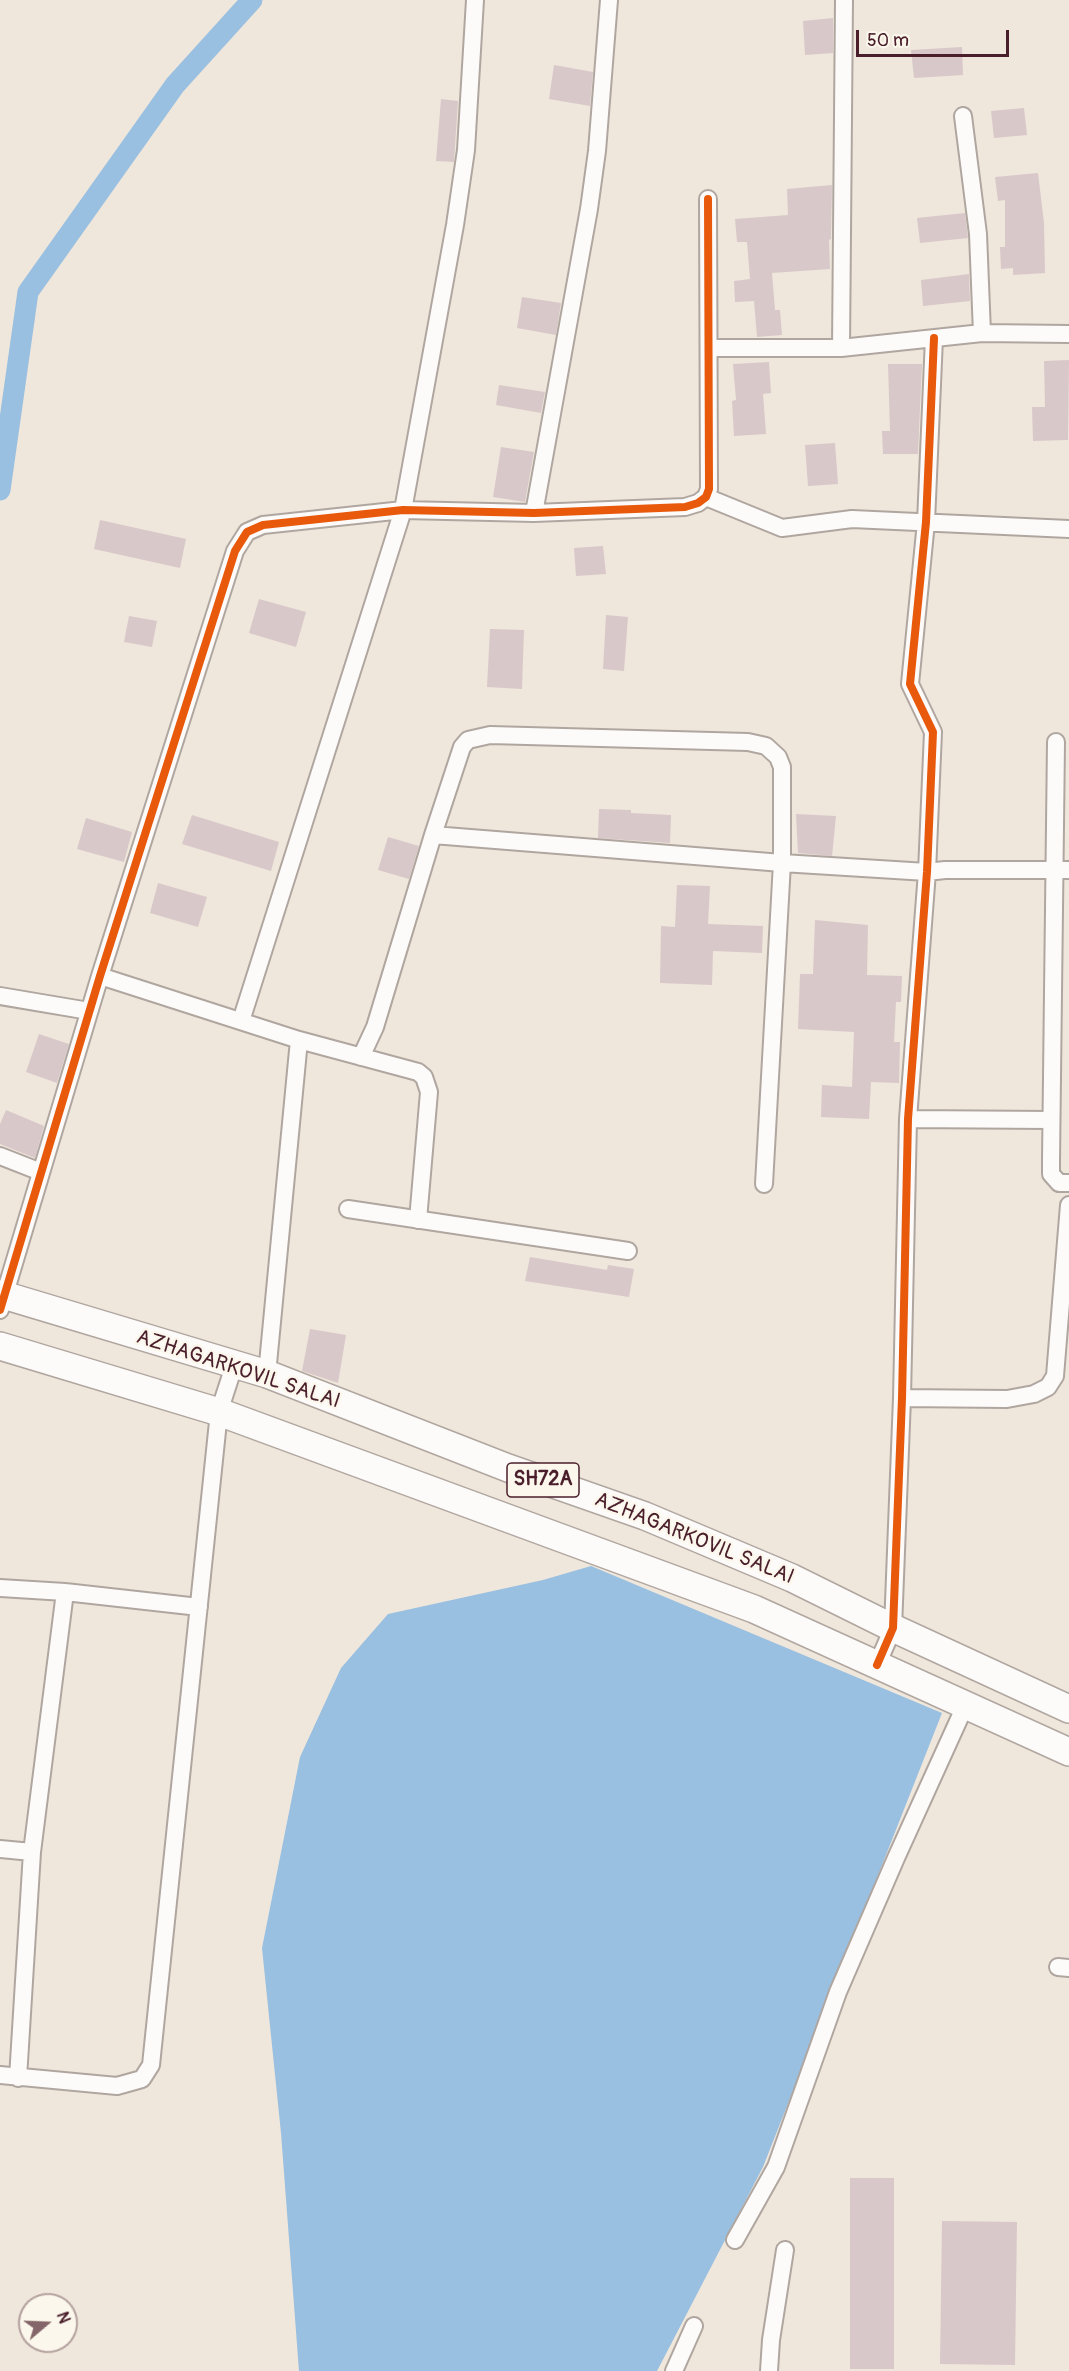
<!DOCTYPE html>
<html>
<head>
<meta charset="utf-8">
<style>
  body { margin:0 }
  #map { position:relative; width:1069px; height:2371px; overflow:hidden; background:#efe7db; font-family:Pangolin,sans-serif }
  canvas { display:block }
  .north { position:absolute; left:18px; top:2293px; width:60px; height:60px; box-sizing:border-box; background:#fbf7ec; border:2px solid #b4a19f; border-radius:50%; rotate:71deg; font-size:16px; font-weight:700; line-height:24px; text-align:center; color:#4a1f2b }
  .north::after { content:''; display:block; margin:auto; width:21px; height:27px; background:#846569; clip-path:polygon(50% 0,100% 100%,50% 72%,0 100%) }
  .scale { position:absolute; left:856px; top:30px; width:153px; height:27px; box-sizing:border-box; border:3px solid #4a1f2b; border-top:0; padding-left:8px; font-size:18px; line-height:21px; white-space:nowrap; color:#4a1f2b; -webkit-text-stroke:4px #fbf7ec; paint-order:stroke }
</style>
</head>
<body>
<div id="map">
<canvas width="1069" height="2371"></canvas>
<div class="north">N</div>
<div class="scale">50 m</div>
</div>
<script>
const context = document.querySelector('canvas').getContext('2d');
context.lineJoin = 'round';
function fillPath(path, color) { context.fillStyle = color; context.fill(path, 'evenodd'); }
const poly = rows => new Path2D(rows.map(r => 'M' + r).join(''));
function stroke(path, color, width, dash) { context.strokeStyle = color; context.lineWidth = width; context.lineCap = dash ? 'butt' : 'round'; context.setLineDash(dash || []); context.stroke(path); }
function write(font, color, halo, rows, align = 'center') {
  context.font = font + ' Pangolin,sans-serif'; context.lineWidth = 5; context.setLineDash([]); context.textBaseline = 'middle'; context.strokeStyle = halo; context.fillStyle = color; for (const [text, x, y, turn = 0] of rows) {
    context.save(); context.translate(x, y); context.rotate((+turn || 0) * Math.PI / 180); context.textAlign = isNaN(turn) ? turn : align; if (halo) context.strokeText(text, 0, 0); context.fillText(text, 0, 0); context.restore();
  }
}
fillPath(poly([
  [591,1566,942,1713,763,2167,657,2371,299,2371,281,2133,262,1948,300,1757,341,1668,388,1614,543,1580]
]), '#99bfe1');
stroke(poly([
  [0,490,28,292,175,85,252,0]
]), '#99bfe1', 21);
fillPath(poly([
  [833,18,833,53,805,55,803,21],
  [962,47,963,75,914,78,911,50],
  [554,65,593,72,590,106,549,99],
  [441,99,458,101,454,162,436,161],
  [1024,108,1027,135,994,138,991,111],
  [1038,173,1044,223,1045,273,1013,275,1013,268,1001,269,1000,247,1005,247,1005,200,998,201,995,177],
  [832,185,831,239,829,240,830,269,772,273,775,310,780,310,782,335,757,337,754,301,735,302,734,281,750,279,747,242,737,242,735,219,788,215,787,189],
  [965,213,968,238,920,243,917,218],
  [969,274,970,301,923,306,921,280],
  [522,297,561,303,556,335,517,328],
  [1069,360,1068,440,1033,441,1032,407,1045,407,1044,361],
  [769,362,771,393,763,394,766,434,734,436,732,401,736,400,733,364],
  [888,364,922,364,918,454,883,454,882,431,890,431],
  [499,385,545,392,541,413,496,405],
  [835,443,838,484,808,486,805,445],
  [501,447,534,452,525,502,493,497],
  [100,520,186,539,180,568,94,549],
  [603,546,606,574,576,576,574,548],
  [259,599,306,612,296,647,249,633],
  [606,615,628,617,624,671,603,669],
  [129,616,157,621,152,647,124,642],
  [490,629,524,630,522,689,487,687],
  [599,809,631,810,631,813,671,815,670,843,598,838],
  [796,814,836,816,832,856,798,853],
  [192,815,279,842,271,871,182,844],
  [86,818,132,832,124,862,77,849],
  [388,837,419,846,409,879,378,870],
  [158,883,207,897,198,927,150,913],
  [677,885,710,886,708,924,763,926,762,953,713,951,712,985,660,983,661,926,675,927],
  [815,920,868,925,867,975,902,976,901,1002,896,1002,894,1042,900,1042,899,1083,871,1082,869,1119,821,1117,822,1085,852,1087,854,1032,798,1029,800,974,813,974],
  [39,1034,69,1044,57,1083,26,1072],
  [6,1110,44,1126,35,1158,0,1144,0,1124],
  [530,1257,607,1270,608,1265,634,1269,629,1297,525,1281],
  [310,1329,346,1335,338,1383,302,1371],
  [850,2178,894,2178,894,2369,850,2369],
  [942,2221,1017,2222,1015,2365,940,2364]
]), '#d9c8ca');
const minor = poly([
  [963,116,978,234,982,333],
  [710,348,841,348,982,333,1069,334],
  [841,348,844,0],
  [706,497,782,528,852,519,1069,529],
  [534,513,589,209,597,151,609,0],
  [1056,742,1051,1161,1051,1174,1059,1183,1069,1183],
  [433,835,782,863,927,872,945,870,1069,870],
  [100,976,299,1040,418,1072,424,1077,429,1092,418,1220],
  [0,996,89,1011],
  [241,1021,403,510,455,225,466,150,475,0],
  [361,1057,375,1027,433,835,462,747,468,740,490,735,748,742,766,746,778,757,782,767,782,863,764,1184],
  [908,1119,1051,1120],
  [0,1156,41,1172],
  [348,1209,628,1251],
  [0,1310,100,976,235,551,247,532,263,525,403,510,534,513,685,507,698,503,706,497,709,489,708,199],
  [267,1374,299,1040],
  [902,1398,1007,1399,1034,1394,1048,1387,1055,1376,1069,1205],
  [0,1588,65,1592,199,1607],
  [877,1665,893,1628,902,1398,908,1119,927,872,933,732,910,684,926,522,934,338],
  [0,1849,32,1852],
  [1058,1967,1069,1968],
  [0,2075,117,2086,142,2079,151,2065,219,1412,234,1366],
  [18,2078,32,1852,65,1592],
  [735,2240,776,2167,838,1992,896,1858,965,1706],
  [674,2371,694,2326],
  [769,2371,771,2340,785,2250]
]);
const primary = poly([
  [0,1294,267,1374,508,1468,645,1516,792,1578,893,1628,1069,1709],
  [0,1346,219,1412,754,1609,1069,1752]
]);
stroke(minor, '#b0a6a0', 20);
stroke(primary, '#b0a6a0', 30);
stroke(minor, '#fdfbfa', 16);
stroke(primary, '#fdfbfa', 27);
stroke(poly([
  [0,1310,100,976,235,551,247,532,263,525,403,510,534,513,685,507,698,503,706,497,709,489,708,199],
  [877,1665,893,1628,902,1398,908,1119,927,872,933,732,910,684,926,522,934,338]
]), '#e8590c', 8);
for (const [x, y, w] of [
  [543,1480,72]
]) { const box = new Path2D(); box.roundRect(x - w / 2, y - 17, w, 34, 4.5); context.fillStyle = '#fbf7ec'; context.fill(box); stroke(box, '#4a1f2b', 1.5); }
write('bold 20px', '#4a1f2b', null, [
  ["SH72A",543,1480]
]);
write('21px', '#4a1f2b', '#fbf7ec', [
  ["AZHAGARKOVIL SALAI",238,1370,18],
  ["AZHAGARKOVIL SALAI",694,1539,22]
]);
</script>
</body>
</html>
